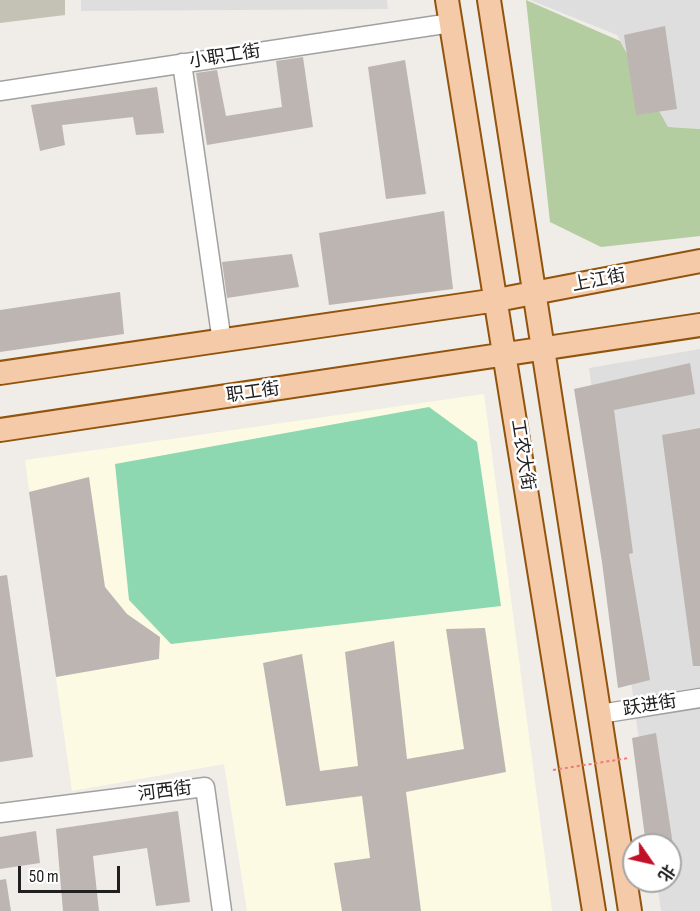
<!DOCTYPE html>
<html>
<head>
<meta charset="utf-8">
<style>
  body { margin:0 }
  #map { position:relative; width:700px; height:911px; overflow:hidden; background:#f0ece8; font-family:"Sofia Sans Condensed","Noto Sans SC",sans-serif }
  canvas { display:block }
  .north { position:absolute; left:622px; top:833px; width:60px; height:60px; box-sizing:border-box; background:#fff; border:2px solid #a6a6a6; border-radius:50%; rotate:124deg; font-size:16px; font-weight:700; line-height:24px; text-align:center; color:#202020 }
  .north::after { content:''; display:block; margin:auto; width:21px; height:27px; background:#c11027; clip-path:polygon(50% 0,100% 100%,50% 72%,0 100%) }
  .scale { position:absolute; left:18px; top:866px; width:102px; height:27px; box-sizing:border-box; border:3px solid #202020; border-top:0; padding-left:8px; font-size:18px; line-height:21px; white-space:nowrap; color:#202020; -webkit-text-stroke:4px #fff; paint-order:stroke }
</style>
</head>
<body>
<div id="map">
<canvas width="700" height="911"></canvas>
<div class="north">北</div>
<div class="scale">50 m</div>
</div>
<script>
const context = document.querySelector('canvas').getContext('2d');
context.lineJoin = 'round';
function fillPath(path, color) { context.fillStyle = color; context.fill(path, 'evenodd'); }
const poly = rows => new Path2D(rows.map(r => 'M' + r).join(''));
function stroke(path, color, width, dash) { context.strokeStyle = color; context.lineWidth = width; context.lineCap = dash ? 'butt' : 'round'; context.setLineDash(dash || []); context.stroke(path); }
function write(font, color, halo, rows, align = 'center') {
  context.font = font + ' "Sofia Sans Condensed","Noto Sans SC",sans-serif'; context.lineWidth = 5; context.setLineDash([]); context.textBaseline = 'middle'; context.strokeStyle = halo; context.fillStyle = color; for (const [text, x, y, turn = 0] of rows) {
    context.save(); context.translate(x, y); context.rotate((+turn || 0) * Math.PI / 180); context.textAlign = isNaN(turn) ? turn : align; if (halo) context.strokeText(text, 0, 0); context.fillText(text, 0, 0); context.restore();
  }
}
fillPath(poly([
  [81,0,387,0,388,9,81,11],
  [530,0,700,0,700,129,668,127,617,35],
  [700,349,700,911,661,911,657,881,670,881,670,845,653,845,589,368]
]), '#dedede');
fillPath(poly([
  [484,394,552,911,247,911,224,764,72,791,25,460]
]), '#fdfae4');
fillPath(poly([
  [0,0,65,0,65,15,0,23]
]), '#c4c2b4');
fillPath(poly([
  [526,0,620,41,668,127,700,129,700,236,601,247,550,222]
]), '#b3cca0');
fillPath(poly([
  [429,407,477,442,501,606,171,644,129,600,115,464]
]), '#8dd8b1');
fillPath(poly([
  [665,26,677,109,636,115,624,35],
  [303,57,313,127,207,145,196,73,217,70,226,116,282,107,276,61],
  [405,60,426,194,386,199,368,67],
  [157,87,164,133,136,135,133,117,62,125,65,145,40,151,31,105],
  [444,211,453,289,329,305,319,233],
  [292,254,299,287,227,298,222,262],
  [120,292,124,334,0,352,0,310],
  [690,363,695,394,614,410,633,553,629,554,650,680,618,688,602,562,574,389],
  [700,428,700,666,693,666,662,435],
  [89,477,105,587,127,614,160,637,159,659,56,677,29,492],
  [7,575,33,757,0,762,0,576],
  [485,628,506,772,406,792,421,911,342,911,334,863,370,858,362,796,286,806,263,663,302,654,320,771,358,766,345,652,394,641,407,759,464,749,446,629],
  [656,733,673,845,646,845,632,738],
  [178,811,190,902,156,906,147,848,93,856,99,911,63,911,56,829],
  [36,831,40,863,0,869,0,837],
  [6,879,11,911,0,911,0,880]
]), '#bdb5b1');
const minor = poly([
  [182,63,222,342],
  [0,91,451,23],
  [600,714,700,698],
  [0,813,205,787,222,911]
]);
const major = poly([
  [447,0,594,911],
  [489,0,630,911],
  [0,373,497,300,700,261],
  [0,430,700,325]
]);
stroke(minor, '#a1a1a1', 21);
stroke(major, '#91540c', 26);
stroke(minor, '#fff', 18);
stroke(major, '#f5caa8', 22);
stroke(poly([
  [553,770,629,758]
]), '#ef7a7d', 2, [3, 3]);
write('18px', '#202020', '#fff', [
  ["小职工街",225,57,-9],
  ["上江街",599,281,-11],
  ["职工街",253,393,-8],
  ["工农大街",522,455,81],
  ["跃进街",650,706,-9],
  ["河西街",165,792,-7]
]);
</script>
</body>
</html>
